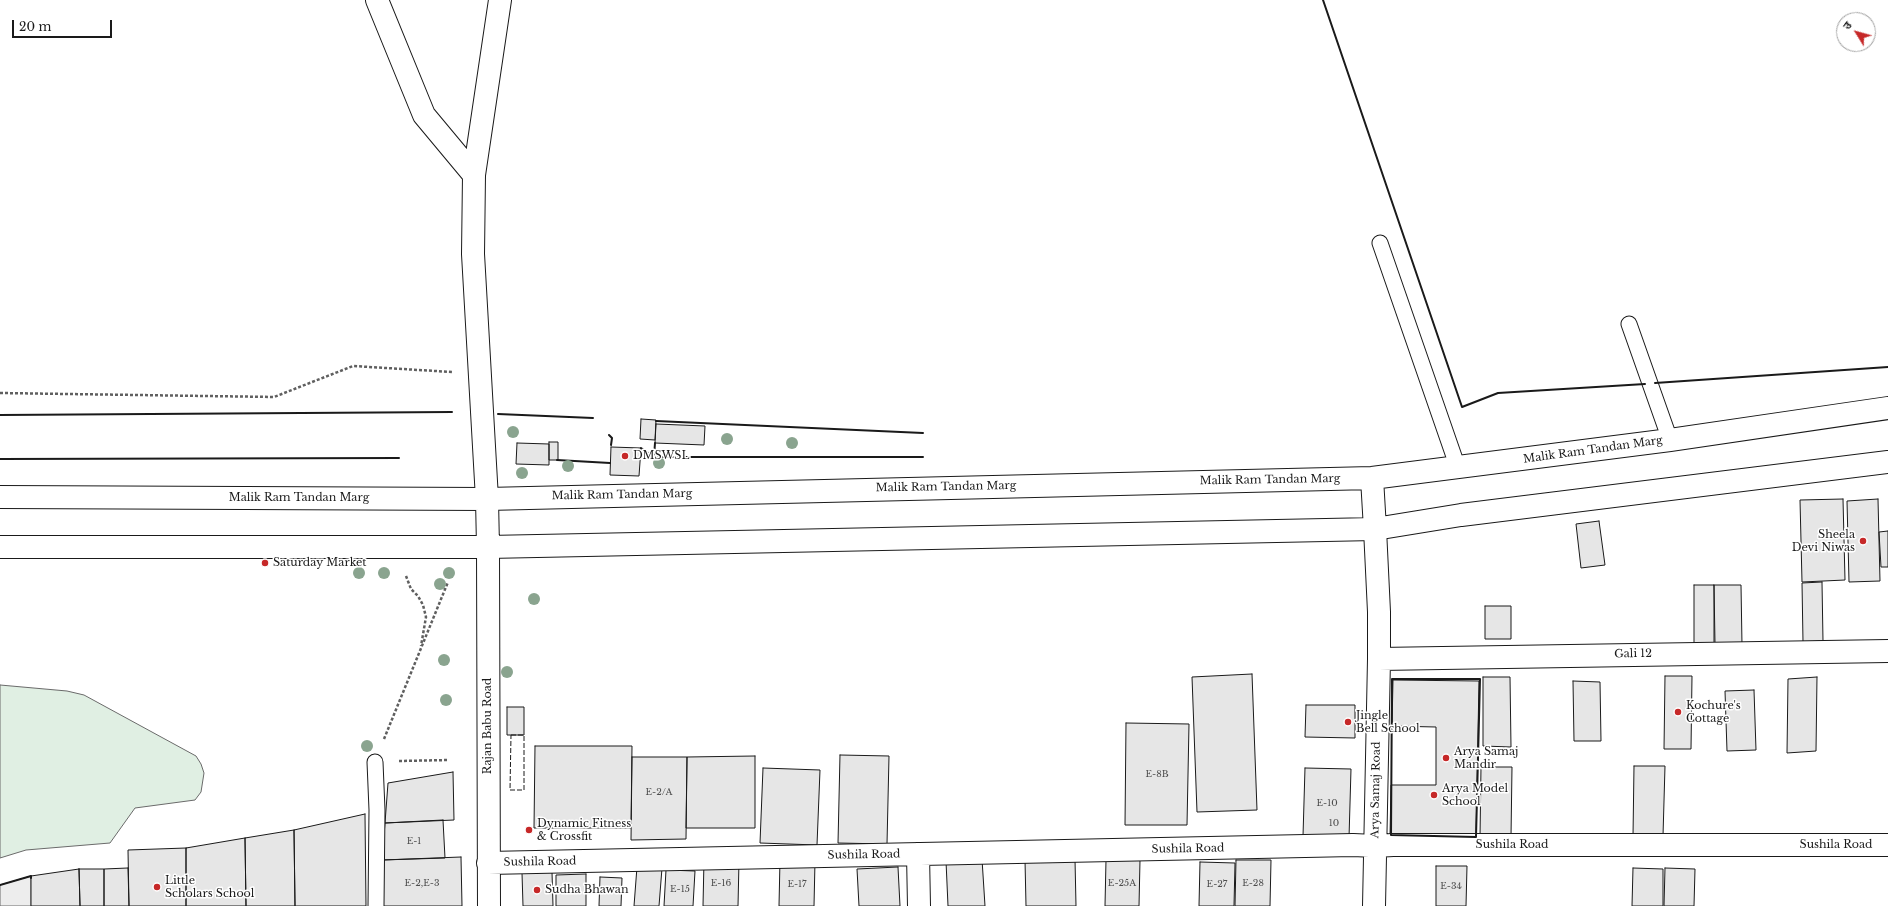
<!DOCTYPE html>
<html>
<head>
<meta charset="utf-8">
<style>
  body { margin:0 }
  #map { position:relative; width:1888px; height:906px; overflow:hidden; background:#fff; font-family:"Libre Baskerville","Noto Sans Devanagari",serif }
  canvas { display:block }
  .north { position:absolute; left:1836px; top:12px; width:40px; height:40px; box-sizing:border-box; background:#fff; border:1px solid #a3a3a3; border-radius:50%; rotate:307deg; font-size:11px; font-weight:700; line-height:16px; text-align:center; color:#1a1a1a }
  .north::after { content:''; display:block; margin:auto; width:14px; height:18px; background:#c62828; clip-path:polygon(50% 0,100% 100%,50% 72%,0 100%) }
  .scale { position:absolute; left:12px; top:20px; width:100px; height:18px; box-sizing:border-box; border:2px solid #1a1a1a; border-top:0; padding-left:5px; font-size:12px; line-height:14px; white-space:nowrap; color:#1a1a1a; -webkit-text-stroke:3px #fff; paint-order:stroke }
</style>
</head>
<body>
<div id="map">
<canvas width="1888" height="906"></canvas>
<div class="north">उ</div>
<div class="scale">20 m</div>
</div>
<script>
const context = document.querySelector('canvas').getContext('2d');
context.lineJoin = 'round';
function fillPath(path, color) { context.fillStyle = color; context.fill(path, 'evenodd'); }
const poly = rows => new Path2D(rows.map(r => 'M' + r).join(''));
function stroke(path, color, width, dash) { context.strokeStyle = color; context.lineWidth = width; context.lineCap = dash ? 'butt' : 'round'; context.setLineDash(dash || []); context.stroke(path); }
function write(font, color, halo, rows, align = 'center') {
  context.font = font + ' "Libre Baskerville",serif'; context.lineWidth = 3; context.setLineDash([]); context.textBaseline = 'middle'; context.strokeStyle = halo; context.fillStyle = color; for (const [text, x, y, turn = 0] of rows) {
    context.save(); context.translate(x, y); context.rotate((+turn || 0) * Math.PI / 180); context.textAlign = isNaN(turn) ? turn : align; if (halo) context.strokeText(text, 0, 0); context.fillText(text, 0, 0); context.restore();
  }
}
const green = poly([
  [0,685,67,691,84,695,196,756,201,764,204,773,201,792,195,800,135,808,110,843,26,850,0,858,0,685]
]);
fillPath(green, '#e0efe3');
stroke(green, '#6a6a6a', 1);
const parking = poly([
  [31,876,31,906,0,906,0,885,31,876]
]);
fillPath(parking, '#ededed');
stroke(parking, '#6a6a6a', 1);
const building = poly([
  [641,419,656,420,655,440,640,439,641,419],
  [656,424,705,426,704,445,655,443,656,424],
  [549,442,558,442,558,460,549,460,549,442],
  [517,443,549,444,549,465,516,464,517,443],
  [611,447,641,448,639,476,610,475,611,447],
  [1843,499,1845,580,1802,582,1800,500,1843,499],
  [1878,499,1880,581,1849,582,1847,501,1878,499],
  [1599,521,1605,565,1581,568,1576,524,1599,521],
  [1888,531,1888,567,1881,567,1879,532,1888,531],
  [1822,582,1823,641,1803,642,1802,583,1822,582],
  [1694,585,1714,585,1714,644,1694,644,1694,585],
  [1714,585,1741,585,1742,645,1715,644,1714,585],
  [1485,606,1511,606,1511,639,1485,639,1485,606],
  [1252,674,1257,810,1197,812,1192,677,1252,674],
  [1665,676,1692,676,1691,749,1664,749,1665,676],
  [1483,677,1510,677,1511,747,1483,746,1483,677],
  [1817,677,1816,751,1787,753,1788,679,1817,677],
  [1393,680,1479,681,1476,837,1390,836,1391,785,1436,785,1436,727,1392,726,1393,680],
  [1573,681,1600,682,1601,741,1574,741,1573,681],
  [1754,690,1756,750,1727,751,1725,691,1754,690],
  [1306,705,1355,705,1355,738,1305,737,1306,705],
  [507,707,524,707,524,735,507,735,507,707],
  [1126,723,1189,724,1187,825,1125,825,1126,723],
  [535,746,632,746,631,828,534,828,535,746],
  [840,755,889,756,887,844,838,843,840,755],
  [755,756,755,828,686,828,687,757,755,756],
  [632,757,687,757,686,839,631,840,632,757],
  [1634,766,1665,766,1663,836,1633,836,1634,766],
  [1481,767,1512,767,1511,837,1480,837,1481,767],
  [763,768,820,770,817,845,760,843,763,768],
  [1305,768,1351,769,1349,838,1303,836,1305,768],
  [453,772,454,820,385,823,388,783,453,772],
  [365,814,366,906,295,906,294,830,365,814],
  [443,820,445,858,382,860,385,823,443,820],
  [294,830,295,906,246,906,245,838,294,830],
  [245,838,246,906,186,906,186,848,245,838],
  [186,848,186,906,129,906,128,850,186,848],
  [461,857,462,906,383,906,382,860,461,857],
  [982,859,985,906,948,906,946,861,982,859],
  [1075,859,1076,906,1026,906,1025,860,1075,859],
  [704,860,739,861,738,906,703,906,704,860],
  [780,860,815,861,814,906,779,906,780,860],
  [1106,860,1140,860,1139,906,1105,906,1106,860],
  [1236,860,1271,860,1270,906,1235,906,1236,860],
  [1200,862,1235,863,1234,906,1199,906,1200,862],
  [1436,866,1467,866,1466,906,1436,906,1436,866],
  [637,867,662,868,659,906,634,906,637,867],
  [898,867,900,906,859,906,857,869,898,867],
  [128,868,129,906,104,906,104,869,128,868],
  [1633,868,1663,869,1663,906,1632,906,1633,868],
  [1665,868,1695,869,1694,906,1664,906,1665,868],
  [79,869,80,906,31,906,31,876,79,869],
  [79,869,104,869,104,906,80,906,79,869],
  [666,870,695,871,693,906,664,906,666,870],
  [552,872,553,906,523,906,522,873,552,872],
  [586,874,586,906,556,906,556,875,586,874],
  [600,877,622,878,621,906,599,906,600,877]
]);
fillPath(building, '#e6e6e6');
stroke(building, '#1a1a1a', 1);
const service = poly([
  [1380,243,1458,468],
  [1629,324,1670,440],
  [375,762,377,810,376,906]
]);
const minor = poly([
  [377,0,424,115,474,175],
  [487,499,473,254,474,175,500,0],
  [488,547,489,906],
  [1379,659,1888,651],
  [918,854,919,906],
  [488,863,1353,845,1375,846,1393,845,1888,845],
  [1374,906,1379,659,1379,612,1375,529]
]);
const tertiary = poly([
  [1372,478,1375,529],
  [0,497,487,499,1372,478,1670,440,1888,408],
  [487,499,488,547],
  [0,547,488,547,1375,529,1461,515,1888,462]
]);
stroke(service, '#1a1a1a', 17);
stroke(minor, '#1a1a1a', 24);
stroke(tertiary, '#1a1a1a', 24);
stroke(poly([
  [0,393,274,397,353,366,452,372],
  [406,576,411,589,418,596,423,605,426,617,421,646],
  [384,739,448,582],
  [399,761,449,760]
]), '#5f5f5f', 2.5, [3, 2]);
stroke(service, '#fff', 15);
stroke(minor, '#fff', 22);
stroke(tertiary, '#fff', 22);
stroke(poly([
  [511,735,524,735,524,790,510,790,511,735]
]), '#1a1a1a', 1, [5, 2]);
stroke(poly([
  [1323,0,1462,407,1498,393,1645,384],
  [1655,383,1888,367],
  [498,414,593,418],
  [0,415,452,412],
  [656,421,923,433],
  [609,435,612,438,611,445],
  [641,448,654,457,923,457],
  [654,457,655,443],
  [0,459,399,458],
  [557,460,610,463],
  [1392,679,1480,679,1476,837,1391,835,1392,679],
  [0,885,31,876,31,878]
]), '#1a1a1a', 2);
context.fillStyle = '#8aa48f';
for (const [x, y] of [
  [513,432],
  [727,439],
  [792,443],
  [659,463],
  [568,466],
  [522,473],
  [359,573],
  [384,573],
  [449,573],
  [440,584],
  [534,599],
  [444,660],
  [507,672],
  [446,700],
  [367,746]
]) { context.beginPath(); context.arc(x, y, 6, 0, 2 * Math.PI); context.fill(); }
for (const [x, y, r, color] of [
  [625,456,4,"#c62828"],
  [1863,541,4,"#c62828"],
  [265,563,4,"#c62828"],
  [1678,712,4,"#c62828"],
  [1348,722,4,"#c62828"],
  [1446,758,4,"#c62828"],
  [1434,795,4,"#c62828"],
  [529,830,4,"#c62828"],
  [157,887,4,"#c62828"],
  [537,890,4,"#c62828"]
]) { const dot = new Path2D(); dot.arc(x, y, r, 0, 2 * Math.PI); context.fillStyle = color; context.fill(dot); stroke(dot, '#fff', 1.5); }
write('9px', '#4d4d4d', null, [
  ["E-8B",1157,774],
  ["E-2/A",659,792],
  ["E-10",1327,803],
  ["10",1334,823],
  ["E-1",414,841],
  ["E-2,E-3",422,883],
  ["E-16",721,883],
  ["E-25A",1122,883],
  ["E-28",1253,883],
  ["E-17",797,884],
  ["E-27",1217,884],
  ["E-34",1451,886],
  ["E-15",680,889]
]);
write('11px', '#1a1a1a', '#fff', [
  ["Malik Ram Tandan Marg",1593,450,-8],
  ["Malik Ram Tandan Marg",1270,480,-1],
  ["Malik Ram Tandan Marg",946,487,-1],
  ["Malik Ram Tandan Marg",622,495,-1],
  ["Malik Ram Tandan Marg",299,498],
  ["Gali 12",1633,654,-1],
  ["Rajan Babu Road",488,726,-90],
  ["Arya Samaj Road",1376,790,-89],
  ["Sushila Road",1512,845],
  ["Sushila Road",1836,845],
  ["Sushila Road",1188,849,-1],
  ["Sushila Road",864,855,-1],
  ["Sushila Road",540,862,-1]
]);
write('11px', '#1a1a1a', '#fff', [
  ["DMSWSL",633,456],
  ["Sheela",1855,535,"right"],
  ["Devi Niwas",1855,548,"right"],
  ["Saturday Market",273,563],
  ["Kochure's",1686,706],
  ["Cottage",1686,719],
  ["Jingle",1356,716],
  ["Bell School",1356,729],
  ["Arya Samaj",1454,752],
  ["Mandir",1454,765],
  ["Arya Model",1442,789],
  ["School",1442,802],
  ["Dynamic Fitness",537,824],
  ["& Crossfit",537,837],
  ["Little",165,881],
  ["Scholars School",165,894],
  ["Sudha Bhawan",545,890]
], 'left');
</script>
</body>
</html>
